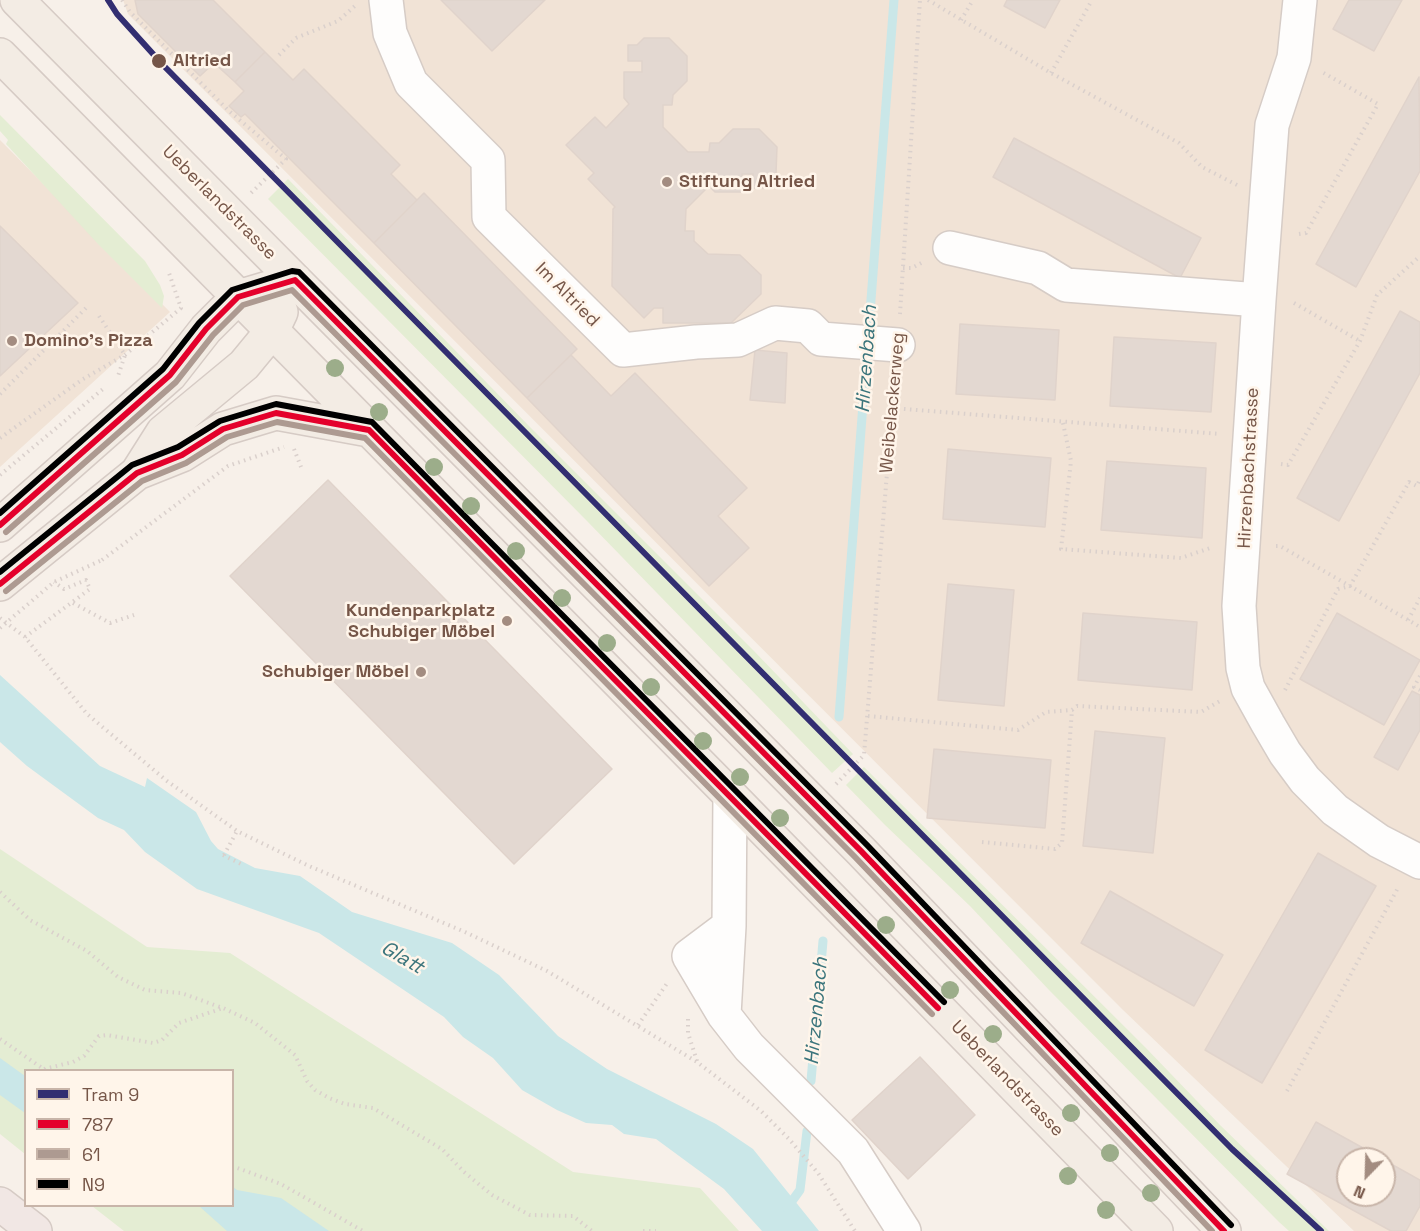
<!DOCTYPE html>
<html>
<head>
<meta charset="utf-8">
<style>
  body { margin:0 }
  #map { position:relative; width:1420px; height:1231px; overflow:hidden; background:#f7f0e9; font-family:"Space Grotesk",sans-serif }
  canvas { display:block }
  .legend { position:absolute; left:24px; top:1069px; width:210px; height:138px; box-sizing:border-box; background:#fff5ea; border:2px solid #c8b5a9; margin:0; padding:8px 10px; list-style:none; font-size:18px; color:#765648 }
  .legend li { display:flex; align-items:center; gap:12px; height:30px }
  .legend b { width:30px; border:2px solid #c8b5a9 }
  .north { position:absolute; left:1336px; top:1147px; width:60px; height:60px; box-sizing:border-box; background:#fff5ea; border:2px solid #c8b5a9; border-radius:50%; rotate:203deg; font-size:16px; font-weight:700; line-height:24px; text-align:center; color:#765648 }
  .north::after { content:''; display:block; margin:auto; width:21px; height:27px; background:#a38c80; clip-path:polygon(50% 0,100% 100%,50% 72%,0 100%) }
</style>
</head>
<body>
<div id="map">
<canvas width="1420" height="1231"></canvas>
<ul class="legend">
<li><b style="height:8px;background:#322e71"></b>Tram 9</li>
<li><b style="height:8px;background:#e4002b"></b>787</li>
<li><b style="height:8px;background:#ad9a91"></b>61</li>
<li><b style="height:8px;background:#000"></b>N9</li>
</ul>
<div class="north">N</div>
</div>
<script>
const context = document.querySelector('canvas').getContext('2d');
context.lineJoin = 'round';
function fillPath(path, color) { context.fillStyle = color; context.fill(path, 'evenodd'); }
const poly = rows => new Path2D(rows.map(r => 'M' + r).join(''));
function stroke(path, color, width, dash) { context.strokeStyle = color; context.lineWidth = width; context.lineCap = dash ? 'butt' : 'round'; context.setLineDash(dash || []); context.stroke(path); }
function write(font, color, halo, rows, align = 'center') {
  context.font = font + ' "Space Grotesk",sans-serif'; context.lineWidth = 5; context.setLineDash([]); context.textBaseline = 'middle'; context.strokeStyle = halo; context.fillStyle = color; for (const [text, x, y, turn = 0] of rows) {
    context.save(); context.translate(x, y); context.rotate((+turn || 0) * Math.PI / 180); context.textAlign = isNaN(turn) ? turn : align; if (halo) context.strokeText(text, 0, 0); context.fillText(text, 0, 0); context.restore();
  }
}
fillPath(poly([
  [123,0,1420,0,1420,1231,1354,1231,1123,1010,128,14],
  [1348,1159,1384,1159,1384,1195,1348,1195],
  [0,140,170,312,0,467]
]), '#f1e3d6');
fillPath(poly([
  [0,115,145,261,160,285,164,296,162,308,97,243,6,144,8,140,0,131],
  [288,179,528,425,754,651,853,754,832,773,587,521,268,199],
  [864,767,1145,1047,1220,1125,1329,1231,1289,1231,1279,1222,1049,990,970,906,885,825,846,785],
  [0,849,147,947,230,953,573,1172,700,1188,739,1231,124,1231,92,1206,232,1206,232,1070,26,1070,25,1154,0,1134]
]), '#e4edd3');
fillPath(poly([
  [0,675,100,766,145,787,147,778,196,812,211,841,218,849,255,868,300,876,352,912,452,943,499,975,558,1036,607,1069,716,1124,753,1149,819,1231,762,1231,724,1189,656,1139,624,1134,612,1125,586,1123,557,1110,522,1090,493,1058,463,1037,444,1017,319,933,197,889,145,852,124,830,98,818,27,766,0,742],
  [0,1058,25,1076,25,1113,0,1095],
  [233,1187,237,1190,281,1198,329,1231,227,1231,199,1206,232,1206]
]), '#cae7e8');
stroke(poly([
  [839,717,894,0],
  [811,1081,823,941],
  [787,1208,800,1190,807,1131]
]), '#cae7e8', 9);
const building = poly([
  [135,0,213,0,265,52,235,82,214,63,200,76,138,14,135,0],
  [441,0,545,0,492,51,441,0],
  [1007,0,1060,0,1045,28,1004,6,1007,0],
  [1349,0,1402,0,1374,51,1333,29,1349,0],
  [644,38,669,38,687,56,687,81,673,95,672,105,663,105,663,127,688,152,709,152,710,143,719,143,733,129,759,129,777,147,776,173,770,179,769,188,753,188,753,174,742,174,742,192,715,192,709,186,686,209,685,231,694,231,694,241,708,254,740,255,761,275,761,294,731,323,663,323,663,308,654,308,644,318,612,286,613,209,615,207,588,179,594,173,566,145,595,117,606,128,629,104,624,98,624,72,642,72,642,61,628,61,628,45,637,45,644,38],
  [265,52,293,80,304,69,400,165,391,174,417,200,374,243,245,114,241,117,229,106,244,91,235,82,265,52],
  [1419,77,1420,171,1356,287,1316,264,1419,77],
  [1014,138,1201,238,1180,278,993,177,1014,138],
  [424,193,577,349,527,398,374,243,424,193],
  [0,226,78,303,0,376,0,226],
  [1400,311,1420,322,1420,373,1339,521,1297,498,1400,311],
  [960,324,1059,330,1055,400,956,394,960,324],
  [1114,337,1216,343,1211,412,1110,406,1114,337],
  [755,350,787,353,785,403,750,400,755,350],
  [571,355,611,396,635,373,747,488,718,516,749,548,709,586,527,398,571,355],
  [948,449,1051,458,1045,527,943,519,948,449],
  [1107,461,1206,468,1202,538,1101,530,1107,461],
  [328,480,612,769,514,864,230,576,328,480],
  [948,584,1014,590,1004,706,938,700,948,584],
  [1083,613,1197,622,1192,690,1078,680,1083,613],
  [1337,613,1420,660,1384,725,1300,679,1337,613],
  [1412,691,1420,695,1420,730,1398,770,1374,757,1412,691],
  [1095,731,1165,738,1153,853,1083,846,1095,731],
  [934,749,1051,760,1045,828,927,818,934,749],
  [1318,853,1376,886,1262,1083,1205,1050,1318,853],
  [1110,891,1223,955,1194,1006,1081,943,1110,891],
  [920,1057,975,1115,908,1179,852,1120,920,1057],
  [1316,1122,1383,1159,1348,1159,1348,1195,1384,1195,1384,1160,1420,1180,1420,1206,1406,1231,1391,1231,1287,1174,1316,1122]
]);
fillPath(building, '#e3d8d1');
stroke(building, '#e0d3cb', 1.5);
const minor = poly([
  [386,0,390,33,411,83,488,160,489,217,623,350,696,342,738,340,775,323,808,326,821,339,898,345],
  [1300,0,1294,58,1272,125,1259,300,1239,606,1243,668,1248,688,1268,724,1285,753,1305,780,1335,810,1379,841,1420,862],
  [950,248,1038,268,1066,285,1259,300],
  [730,795,729,926,689,956,724,1015,749,1047,853,1151,904,1231],
  [724,1015,729,926]
]);
const major = poly([
  [17,0,861,851,1224,1231],
  [0,55,730,795,1156,1231],
  [137,473,163,432,244,365,272,331,281,312],
  [0,525,170,375,206,329,238,297,295,280],
  [0,584,137,473,182,455,223,429,276,413,369,430]
]);
const highway = poly([
  [0,1204,35,1231]
]);
stroke(minor, '#d6ccc6', 36);
stroke(major, '#d6cbc5', 36);
stroke(highway, '#d6cbc5', 36);
stroke(poly([
  [122,0,130,12,229,111,286,159,250,194],
  [928,0,1051,73,1179,143,1202,167,1237,185],
  [961,20,973,0],
  [279,55,296,38,338,21,355,6],
  [1051,73,1092,0],
  [1299,234,1306,233,1378,104,1322,72],
  [903,268,912,268,923,262],
  [1294,303,1360,341],
  [900,314,920,0],
  [99,316,125,355,118,376],
  [0,394,88,306],
  [892,408,1220,434],
  [1063,423,1071,461,1061,549,1181,558,1213,547],
  [0,438,83,379,125,355,181,308,169,273],
  [294,449,301,467],
  [1281,464,1288,465,1360,341,1377,295,1420,256],
  [0,475,103,389],
  [1276,546,1280,546,1350,586,1420,627],
  [102,560,228,466,284,447],
  [73,603,110,623,134,615],
  [0,618,25,637,87,714,167,781,237,831,309,866,465,932,547,971,697,1062,761,1111,789,1139,818,1173,855,1231],
  [1408,620,1420,598],
  [25,637,90,589,86,580,64,589,54,582],
  [1420,676,1414,687,1420,690],
  [1285,690,1338,589,1350,586,1409,482,1417,486,1420,479],
  [868,716,1018,730,1046,712,1072,710,1077,706,1201,712,1220,701],
  [836,784,864,755,895,375],
  [982,842,1055,849,1062,843,1072,710],
  [223,855,241,864],
  [224,855,237,831],
  [0,892,30,920,87,951,118,977,145,990,181,993,223,1008,255,1023,295,1055,307,1081,315,1090,329,1098,345,1104,373,1108,442,1149,464,1172,492,1195,530,1215,573,1216,592,1231],
  [688,1019,688,1033,697,1061],
  [638,1025,668,982],
  [0,1039,45,1070],
  [44,1069,73,1062,84,1056,99,1036,107,1035,153,1043,162,1040,179,1023,223,1008],
  [1287,1091,1399,886],
  [232,1166,281,1184,363,1231],
  [643,1231,656,1231]
]), '#dad0cc', 4, [1.5, 4.5]);
stroke(minor, '#fefdfc', 33);
stroke(major, '#f3ece4', 33);
stroke(highway, '#f1e7e4', 33);
stroke(poly([
  [0,628,54,582,102,560]
]), '#dad0cc', 4, [1.5, 4.5]);
stroke(poly([
  [0,525,170,375,206,329,238,297,295,280,861,851,1224,1231],
  [0,584,137,473,182,455,223,429,276,413,369,430,938,1008]
]), '#e4002b', 6);
stroke(poly([
  [6,532,176,382,213,335,243,305,292,290,855,857,1212,1231],
  [6,591,142,481,186,463,227,437,277,422,365,438,932,1014]
]), '#ad9a91', 6);
stroke(poly([
  [0,513,163,369,199,323,232,290,292,271,299,272,867,845,1231,1225],
  [0,572,132,465,178,447,220,421,276,404,372,422,944,1002]
]), '#000', 6);
stroke(poly([
  [108,0,117,14,163,65,1232,1149,1321,1231]
]), '#322e71', 6);
context.fillStyle = '#9cad8a';
for (const [x, y] of [
  [335,368],
  [379,412],
  [434,467],
  [471,506],
  [516,551],
  [562,598],
  [607,643],
  [651,687],
  [703,741],
  [740,777],
  [780,818],
  [886,925],
  [950,990],
  [993,1034],
  [1071,1113],
  [1110,1153],
  [1068,1176],
  [1151,1193],
  [1106,1210]
]) { context.beginPath(); context.arc(x, y, 9, 0, 2 * Math.PI); context.fill(); }
for (const [x, y, r, color] of [
  [159,61,8,"#765648"],
  [667,182,6,"#a38c80"],
  [12,341,6,"#a38c80"],
  [507,621,6,"#a38c80"],
  [421,672,6,"#a38c80"]
]) { const dot = new Path2D(); dot.arc(x, y, r, 0, 2 * Math.PI); context.fillStyle = color; context.fill(dot); stroke(dot, '#fff5ea', 2); }
write('bold 18px', '#765648', '#fff5ea', [
  ["Altried",173,61]
], 'left');
write('bold 18px', '#765648', '#fff5ea', [
  ["Stiftung Altried",679,182],
  ["Domino's Pizza",24,341],
  ["Kundenparkplatz",495,611,"right"],
  ["Schubiger Möbel",495,632,"right"],
  ["Schubiger Möbel",409,672,"right"]
], 'left');
write('18px', '#765648', '#fff5ea', [
  ["Ueberlandstrasse",219,203,45],
  ["Im Altried",567,295,45],
  ["Weibelackerweg",893,403,-85],
  ["Hirzenbachstrasse",1249,468,-87],
  ["Ueberlandstrasse",1007,1079,46]
]);
write('italic 20px', '#3b757c', '#fff5ea', [
  ["Hirzenbach",867,359,-86],
  ["Glatt",402,958,30],
  ["Hirzenbach",817,1011,-85]
]);
</script>
</body>
</html>
